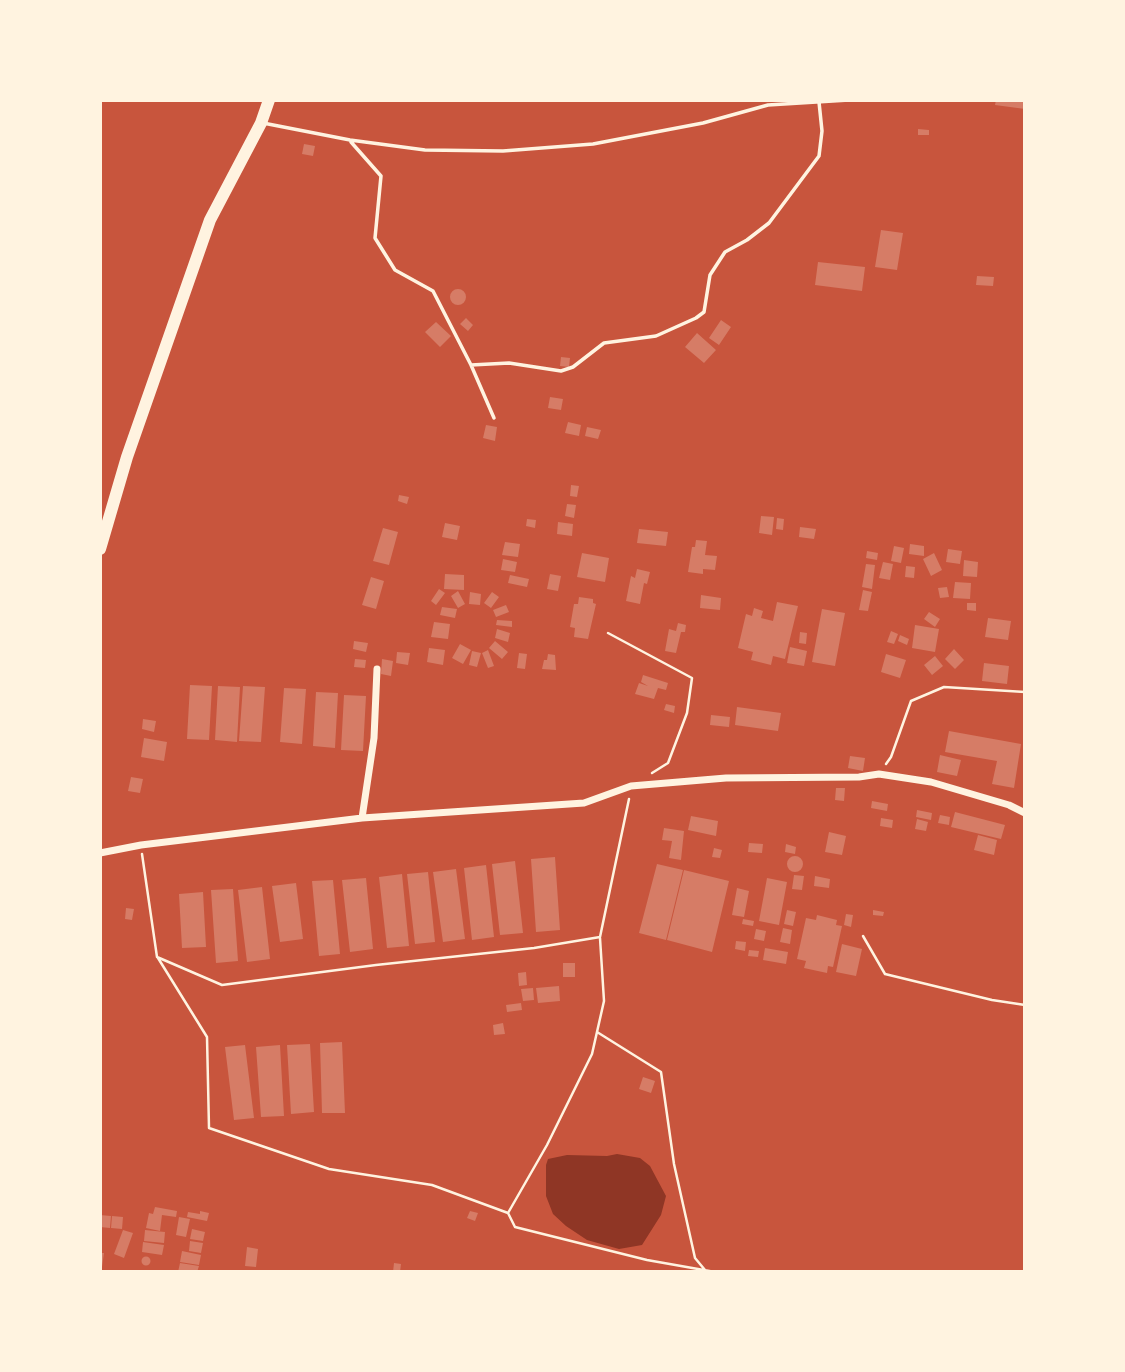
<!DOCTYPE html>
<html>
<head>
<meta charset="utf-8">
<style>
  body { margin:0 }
  #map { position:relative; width:1125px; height:1372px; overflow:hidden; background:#c8553d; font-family:Karla,sans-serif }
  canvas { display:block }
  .frame { position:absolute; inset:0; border:102px solid #fff3e0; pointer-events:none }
</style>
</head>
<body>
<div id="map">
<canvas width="1125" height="1372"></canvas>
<div class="frame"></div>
</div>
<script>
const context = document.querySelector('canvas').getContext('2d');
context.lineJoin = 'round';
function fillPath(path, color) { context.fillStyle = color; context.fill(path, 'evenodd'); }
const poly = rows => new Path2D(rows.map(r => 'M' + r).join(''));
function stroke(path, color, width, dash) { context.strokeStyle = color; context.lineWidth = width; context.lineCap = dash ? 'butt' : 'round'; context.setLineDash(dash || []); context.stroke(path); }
fillPath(poly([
  [617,1154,640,1158,650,1166,666,1196,661,1215,642,1245,619,1249,587,1240,566,1226,553,1214,546,1196,546,1165,548,1159,567,1155,607,1156]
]), '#8f3625');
fillPath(poly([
  [996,100,1025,100,1025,109,995,105],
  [918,129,929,130,929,135,918,135],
  [304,144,315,146,313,156,302,154],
  [881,230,903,233,897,270,875,267],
  [818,262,865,267,862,291,815,285],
  [977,276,994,277,993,286,976,285],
  '450 297a8 8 0 1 1 16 0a8 8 0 1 1-16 0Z',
  [466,318,473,325,468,331,460,324],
  [721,320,731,327,719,345,709,338],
  [436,322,451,336,440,347,425,332],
  [697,333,716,350,704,363,685,347],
  [561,357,570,358,569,367,560,366],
  [550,397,563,399,561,410,548,408],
  [568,422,581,425,579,436,565,433],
  [486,425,497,427,495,441,483,438],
  [587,427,601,430,598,439,585,436],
  [571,485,579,486,577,497,570,496],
  [399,495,409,497,407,504,398,501],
  [567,504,576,505,574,518,565,516],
  [761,516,774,517,772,535,759,533],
  [777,518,784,519,783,530,776,529],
  [527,519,536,520,535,528,526,526],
  [558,522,573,524,572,536,557,534],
  [445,523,460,526,457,540,442,537],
  [800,527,816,529,814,539,799,537],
  [383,528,398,532,389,565,373,561],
  [639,529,668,532,666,546,637,543],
  [696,540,707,541,705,555,717,556,715,570,703,569,703,574,688,572,692,547,695,547],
  [505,542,520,544,518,557,502,555],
  [910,544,924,546,924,556,909,554],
  [894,546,904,548,901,563,891,561],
  [948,549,962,551,960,564,946,562],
  [867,551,878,553,877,560,866,558],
  [582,553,609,558,605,582,577,577],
  [934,553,942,570,931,576,923,559],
  [503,559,517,562,515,572,501,570],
  [964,560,978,562,977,577,963,576],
  [883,562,893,564,890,580,879,578],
  [866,564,875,565,872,589,862,587],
  [906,566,915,567,914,578,905,577],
  [637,569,650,572,647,584,644,583,640,604,626,601,631,576,635,578],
  [445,574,464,575,464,590,444,589],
  [550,574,561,576,558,591,547,589],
  [510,575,529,579,527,587,508,583],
  [371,577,384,581,376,609,362,605],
  [955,582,971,583,970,599,953,598],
  [947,587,949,597,940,598,938,588],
  [439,589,445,593,436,605,431,601],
  [863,590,872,592,868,611,859,610],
  [458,591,465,604,458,608,451,596],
  [470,592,481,594,480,605,469,604],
  [492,592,499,597,491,608,484,603],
  [701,595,721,598,720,610,700,608],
  [579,597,593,599,593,603,596,604,588,639,574,637,575,628,570,627,574,604,578,604],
  [777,602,798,606,785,659,773,656,771,665,751,660,753,652,738,648,746,614,752,616,754,608,763,611,761,618,773,621],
  [967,603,976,603,976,611,967,610],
  [506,605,509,612,496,617,493,610],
  [442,607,457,609,455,618,440,615],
  [822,609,845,613,835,666,812,662],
  [929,612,940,619,935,627,924,619],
  [988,618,1011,621,1008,640,985,637],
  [497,620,512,621,512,627,496,625],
  [434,622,450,624,448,639,431,637],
  [678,623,686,625,685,632,681,632,676,653,665,651,669,629,676,631],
  [915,625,939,629,935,652,912,648],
  [497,629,510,633,508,642,495,638],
  [891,631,898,634,894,644,887,642],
  [800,632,807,633,806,644,799,643],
  [900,635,909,639,907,645,898,641],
  [354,641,368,643,366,652,353,649],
  [495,641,508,652,502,659,489,648],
  [460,644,471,650,463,664,452,658],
  [790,647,807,651,804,666,787,663],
  [429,648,445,650,443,665,427,662],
  [954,649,964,660,955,669,945,659],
  [488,650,494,666,488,668,482,653],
  [472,651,481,653,477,667,469,665],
  [397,652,410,653,408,665,396,663],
  [519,653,527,654,525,669,517,668],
  [548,654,555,655,556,670,542,669,544,660,547,660],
  [886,654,906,660,900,678,881,672],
  [935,656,943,666,932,675,924,665],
  [355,659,366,660,365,668,354,667],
  [382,659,393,661,391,676,381,674],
  [984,663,1009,666,1007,684,982,681],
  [643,675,668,683,666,690,658,688,654,699,635,694,639,683,648,686,641,682],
  [190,685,212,686,209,740,187,739],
  [218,686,240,687,237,742,215,740],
  [243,686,265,687,261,742,239,741],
  [284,688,306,689,302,744,280,742],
  [316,692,338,693,335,748,313,746],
  [344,695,366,696,363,751,341,750],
  [666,704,675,706,674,713,664,710],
  [737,707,781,713,778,731,735,725],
  [711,715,730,717,729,727,710,725],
  [143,719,156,721,154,732,142,729],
  [949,731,1021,744,1014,788,992,784,997,761,945,752],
  [144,738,167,742,164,761,141,757],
  [940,755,961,760,957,776,937,772],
  [850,756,865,758,863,771,848,768],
  [131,777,143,779,140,793,128,791],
  [836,788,845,788,844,801,835,800],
  [872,801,888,804,887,811,871,808],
  [917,810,932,813,931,820,916,817],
  [955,812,1005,825,1001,839,951,827],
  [940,815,950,817,949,825,938,823],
  [691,816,718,821,716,836,688,830],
  [881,818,893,820,892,828,880,826],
  [917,819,928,822,926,831,915,829],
  [664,828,684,831,681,860,669,858,672,841,662,840],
  [829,832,846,836,842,855,825,852],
  [978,835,997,840,994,855,974,850],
  [749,843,763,844,762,853,748,852],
  [786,844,796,847,795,854,785,852],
  [714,848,722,850,720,858,712,857],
  '787 864a8 8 0 1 1 16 0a8 8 0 1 1-16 0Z',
  [555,857,560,930,536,932,531,859],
  [515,861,523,933,500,935,492,864],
  [657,864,683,870,666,940,639,933],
  [486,865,494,937,472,940,464,868],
  [456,869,465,939,443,942,433,872],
  [684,870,729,881,712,952,667,940],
  [428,872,435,942,415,944,407,874],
  [402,874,409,946,387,948,379,877],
  [794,875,804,876,802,890,792,889],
  [815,876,830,879,829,888,814,886],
  [366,878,373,949,350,952,342,880],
  [767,878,787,882,779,925,759,921],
  [333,880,340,954,319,956,312,881],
  [296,883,303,939,280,942,272,886],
  [262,887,270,959,247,962,238,890],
  [737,888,749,891,744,917,732,915],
  [233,889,238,961,216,963,211,890],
  [203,892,206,947,182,948,179,894],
  [126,908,134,909,132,920,125,919],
  [787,910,796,912,793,926,784,924],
  [873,910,884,912,883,916,873,915],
  [846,914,853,915,851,927,844,925],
  [817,915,837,920,836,925,842,926,833,967,828,966,827,973,804,968,806,961,797,959,806,918,816,920],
  [743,919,754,921,753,926,742,924],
  [783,928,792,930,790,944,780,942],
  [756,929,766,931,764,941,754,939],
  [736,941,746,942,745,951,735,949],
  [842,944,862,949,856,976,836,972],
  [765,948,788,952,786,964,763,960],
  [749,950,759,951,758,957,748,956],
  [563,963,575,963,575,977,563,977],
  [526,972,527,985,519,986,518,973],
  [559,986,560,1001,538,1003,536,988],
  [533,988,534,1000,523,1001,521,989],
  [521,1003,522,1010,507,1012,506,1005],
  [503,1023,505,1034,494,1035,493,1025],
  [342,1042,345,1113,322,1113,320,1043],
  [310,1044,314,1112,291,1114,287,1045],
  [245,1045,254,1118,234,1120,225,1047],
  [280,1045,284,1116,261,1117,256,1047],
  [643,1077,655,1081,651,1093,639,1089],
  [155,1207,177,1211,176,1217,162,1215,160,1231,146,1228,149,1213,153,1214],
  [200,1211,209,1213,207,1221,187,1217,188,1212,200,1214],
  [470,1211,478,1213,475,1221,467,1218],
  [100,1215,111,1216,110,1228,100,1227],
  [112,1216,123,1217,122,1229,111,1228],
  [179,1217,190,1219,186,1237,176,1235],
  [192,1229,205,1232,203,1241,190,1239],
  [123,1230,133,1233,124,1258,114,1254],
  [145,1230,165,1232,164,1243,144,1241],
  [190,1241,203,1243,201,1253,189,1251],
  [143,1242,164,1245,162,1255,142,1252],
  [247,1247,258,1249,256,1267,245,1266],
  [182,1251,201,1255,199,1265,180,1262],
  [100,1253,104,1253,102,1267,100,1267],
  '141.5 1261a4.5 4.5 0 1 1 9 0a4.5 4.5 0 1 1-9 0Z',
  [180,1263,199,1266,197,1272,178,1272],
  [394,1263,401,1264,400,1272,393,1272]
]), '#d67c66');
stroke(poly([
  [608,633,692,678,687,713,668,763,652,773],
  [886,764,891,757,911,701,944,687,1025,692],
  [142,854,157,957,222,985,376,965,534,948,600,937,629,799],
  [863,936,885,974,992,1000,1025,1005],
  [158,958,207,1037,209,1128,329,1169,432,1185,508,1213,515,1227,647,1260,715,1272],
  [597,1032,661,1072,674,1164,695,1258,705,1270],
  [508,1213,547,1145,592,1054,604,1001,600,938]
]), '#fff3e0', 2.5);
stroke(poly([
  [263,123,350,140,425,150,503,151,593,144,703,123,768,105,849,100],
  [351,142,381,176,375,238,395,270,433,291,471,365,494,418],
  [471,365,509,363,561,371,573,367,604,343,656,336,696,318,704,312,710,275,725,252,747,240,769,223,819,156,822,131,819,102]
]), '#fff3e0', 3.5);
stroke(poly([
  [362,818,374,738,377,669],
  [100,853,141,845,362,818,584,803,631,786,726,778,859,777,879,774,931,782,1009,805,1025,813]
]), '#fff3e0', 7);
stroke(poly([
  [100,549,127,457,210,220,261,123,269,100]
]), '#fff3e0', 12);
</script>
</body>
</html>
